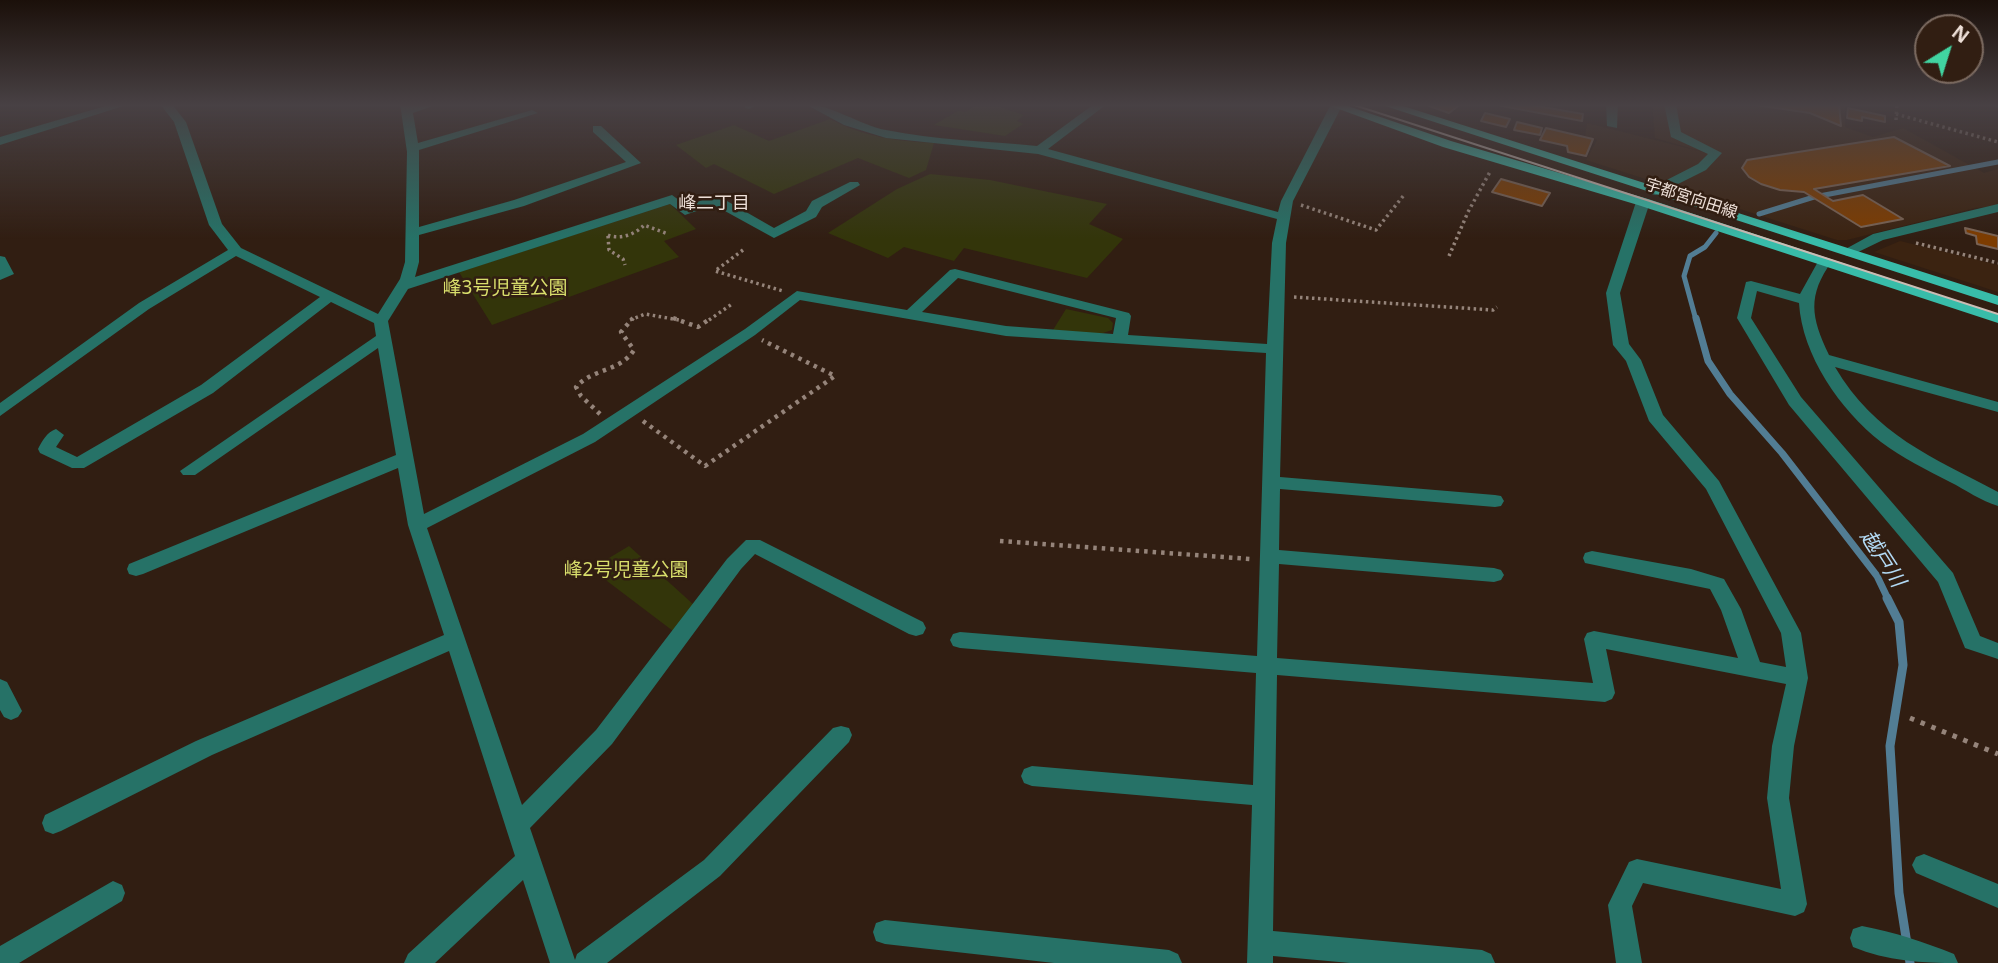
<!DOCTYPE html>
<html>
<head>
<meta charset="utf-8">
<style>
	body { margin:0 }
	#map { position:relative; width:1998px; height:963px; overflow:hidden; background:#311e12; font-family:"Noto Sans",sans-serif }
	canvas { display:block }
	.north { position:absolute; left:1914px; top:14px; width:70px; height:70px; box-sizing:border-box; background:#311e12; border:2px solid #7c6b61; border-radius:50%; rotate:38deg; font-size:19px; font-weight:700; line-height:28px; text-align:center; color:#eddfd7 }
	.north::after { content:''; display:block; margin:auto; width:24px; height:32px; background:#41d4a1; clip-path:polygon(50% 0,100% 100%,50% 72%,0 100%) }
</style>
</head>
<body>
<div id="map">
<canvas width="1998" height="963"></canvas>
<div class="north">N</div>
</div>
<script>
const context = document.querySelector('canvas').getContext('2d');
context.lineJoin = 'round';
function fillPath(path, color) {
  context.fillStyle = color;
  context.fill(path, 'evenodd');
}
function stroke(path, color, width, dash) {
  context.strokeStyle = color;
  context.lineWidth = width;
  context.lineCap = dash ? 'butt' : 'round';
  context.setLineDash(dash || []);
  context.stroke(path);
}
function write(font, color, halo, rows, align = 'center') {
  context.font = font + ' "Noto Sans","Noto Sans JP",sans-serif';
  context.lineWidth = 5;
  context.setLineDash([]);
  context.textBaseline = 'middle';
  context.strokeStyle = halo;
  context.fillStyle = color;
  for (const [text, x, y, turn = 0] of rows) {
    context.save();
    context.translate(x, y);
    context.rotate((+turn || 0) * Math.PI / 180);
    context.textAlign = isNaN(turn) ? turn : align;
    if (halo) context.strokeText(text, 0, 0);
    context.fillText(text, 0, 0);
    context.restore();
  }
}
fillPath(new Path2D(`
	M1652 104H1845V127L1873 137 1903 128 1984 173 1998 169V206L1975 208 1847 240H1837L1586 160 1597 140 1585 136 1587 123 1707 153 1655 138Z
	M1900 241 1998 265V292L1874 252Z`), '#3b2311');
fillPath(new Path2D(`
	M978 104H992L1024 115 1017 121 1023 124 1005 136 934 125 959 110 965 112Z
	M830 119C864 137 896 141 934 143L926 170 909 178 858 158 774 194 714 164 706 168 676 145 734 125 769 141Z
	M930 174 990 180 1107 204 1089 224 1123 239 1087 278 964 248 954 261 904 247 888 258 828 233 897 189Z
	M670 204 696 229 664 241 679 257 492 325 459 272Z
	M1066 309 1108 318 1113 323 1112 330 1100 334 1053 330Z
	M629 546 694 605 673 631 607 581 594 567Z`), '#33350a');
stroke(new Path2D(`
	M1759 214 1814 197 1998 162
	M1696 320 1684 276 1690 256 1705 247 1716 233`), '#527d94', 5);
stroke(new Path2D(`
	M1696 318 1708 361 1730 394 1782 453 1877 576 1888 599`), '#527d94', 7);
stroke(new Path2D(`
	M1887 598 1899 622 1903 665 1890 746 1899 893 1910 963`), '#527d94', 9);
const building = new Path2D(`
	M1423 104H1461L1449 113Z
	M1491 104H1526L1583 114 1582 121Z
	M1749 104H1839L1841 126 1810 113Z
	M1848 108 1885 116V122L1862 117V121L1847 118Z
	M1485 113 1510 119 1506 127 1481 121Z
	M1517 122 1542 128 1540 135 1514 130Z
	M1546 128 1593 139 1586 156 1568 152 1567 146 1540 140Z
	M1894 137 1950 166 1814 189 1833 201 1863 195 1903 219 1861 227 1804 192 1780 190 1761 184 1749 177 1742 168 1747 160Z
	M1501 179 1550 193 1542 206 1492 192Z
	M1965 228 1998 236V249L1977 244 1976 236 1966 233Z`);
fillPath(building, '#7d3c00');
stroke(building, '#796253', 2);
stroke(new Path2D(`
	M1896 114 1998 142
	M1896 120 1897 104
	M1301 205 1376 230 1404 195
	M608 235C620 240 636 234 644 225L668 234
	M608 236 609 250 623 259 625 265
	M1916 243 1998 263
	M743 250 715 271 783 291
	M1449 256 1468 212 1491 170
	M1294 297 1493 310 1497 307
	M630 320 645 314 679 320
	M709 320 732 304`), '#95847a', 3.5, [2.5, 3.5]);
stroke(new Path2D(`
	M673 318 698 327 711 318
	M600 414 581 396 576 387C593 368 620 372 634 350L621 332 633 318
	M643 421 705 466 835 376 762 340
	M1000 541 1251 559`), '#95847a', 4.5, [3.5, 5]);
stroke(new Path2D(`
	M1910 718 1998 754`), '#95847a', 5, [4.5, 7]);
fillPath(new Path2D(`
	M112 104H130L0 145V137Z
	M160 104H172L186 122 222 224 241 248 378 314 400 279 405 262 407 152 400 104 412 106 439 104 413 113 418 143 532 110 538 113 419 150V227L514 200 626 162 593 132V126H601L641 163 524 206 419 235V262L415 277 672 195 687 206 710 197H720L774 228 806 211 812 201 850 182H858L860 185 822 207 816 217 774 238 714 205 685 215 670 204 408 289 388 321 424 514 583 434 745 329 797 291 907 310 950 270 955 269 1129 313 1131 316 1128 335 1267 344 1272 243 1277 219 1038 154 886 138 844 125 805 104C831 104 859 125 886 130 934 140 988 141 1037 146L1094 104H1107L1048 149 1278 212 1281 201 1331 104H1343L1293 201 1286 243 1280 477 1495 495 1501 496 1504 501 1501 506 1495 507 1280 489 1279 550 1494 568 1501 570 1504 575 1501 580 1494 582 1279 564 1277 658 1593 683 1584 639 1587 633 1594 631 1738 658 1721 610 1710 589 1585 563 1583 558 1585 553 1592 551 1691 569 1724 579 1741 609 1760 662 1786 667 1781 633 1706 489 1649 421 1626 361 1613 345 1606 293 1636 202 1638 199H1648L1650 202 1620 293 1629 344 1641 360 1663 415 1719 481 1801 633 1808 678 1794 746 1789 798 1807 904 1804 912 1795 916 1643 883 1632 906 1642 963H1616L1608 905 1629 862 1637 859 1781 889 1767 798 1772 746 1786 684 1606 649 1615 693 1612 699 1605 702 1277 675 1273 931 1482 950 1491 954 1495 963H1350L1273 956V963H1247L1252 805 1032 786 1024 783 1021 776 1024 769 1032 766 1253 785 1256 673 960 648 953 646 950 640 953 634 960 632 1257 656 1266 353 1006 336 800 300 755 335 595 442 427 528 522 805 596 730 727 559 746 540H760L923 622 926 628 923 634 916 636 909 634 755 554 741 569 612 744 530 828 575 960 577 954 704 860 833 728 841 726 849 728 852 735 849 742 720 876 607 963H550L523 880 435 963H404L408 954 515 856 449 651 212 755 61 831 53 834 45 831 42 823 45 815 196 741 444 635 408 525 398 468 143 574 136 576 129 574 127 569 129 564 396 455 378 348 195 475H183L180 471 376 336 374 323 331 302 213 393 84 468H72L40 453 38 449C42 441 47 432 56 429L64 435 56 447 77 457 201 385 320 297 236 256 149 309 0 416V403L139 303 228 250 209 225 174 122ZM958 278 1116 318 1113 334 1006 326 922 312Z
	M745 104H759L749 109 745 108Z
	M1606 104H1618L1617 128 1607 126Z
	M1664 104H1676L1681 132 1722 153 1706 170 1656 195 1651 194V188L1698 164 1708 154 1671 137Z
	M1990 104H1998V108Z
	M1998 204V212L1883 240 1852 255 1847 256 1840 252 1873 234Z
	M0 256 5 257 14 274 0 280Z
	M1825 257 1832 261C1807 296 1811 317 1829 355L1998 402V412L1835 367C1875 435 1932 457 1998 492V506C1981 501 1966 490 1950 482 1927 470 1902 458 1881 442 1840 410 1802 355 1799 303L1757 291 1751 318 1801 397 1953 573 1980 636 1998 643V659L1965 648 1938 582 1789 405 1737 318 1746 282 1751 281 1800 294 1820 258Z
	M0 679 7 682 22 711 18 717 11 720 4 717 0 710Z
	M1924 854 1998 884V908L1916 873 1912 865 1916 857Z
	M113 881 122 885 125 893 122 901 19 963H0V946Z
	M885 920 1169 950 1178 954 1182 963H1054L885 944 876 941 873 932 876 923Z
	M1862 926C1894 932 1924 942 1954 954L1958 963C1922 963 1887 961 1853 947L1850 938 1853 929Z`), '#267267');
fillPath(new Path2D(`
	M1325 104H1342L1451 141 1648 199 1998 314V323L1638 205 1443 147Z
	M1379 104H1397L1998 296V305Z`), '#38bca9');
stroke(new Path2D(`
	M1351 104 1998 314`), '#cbbcb4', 2);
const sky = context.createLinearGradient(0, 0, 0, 239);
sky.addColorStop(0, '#1b100a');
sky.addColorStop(0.44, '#484144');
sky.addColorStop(1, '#48414400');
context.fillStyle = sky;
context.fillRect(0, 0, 1998, 239);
write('16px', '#eddfd7', '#311e12', [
	["宇都宮向田線",1691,199,18]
]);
write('18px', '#eddfd7', '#311e12', [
	["峰二丁目",714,204]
]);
write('19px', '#d9df6c', '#311e12', [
	["峰3号児童公園",505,289],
	["峰2号児童公園",626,571]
]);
write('italic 21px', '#b2d9f4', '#311e12', [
	["越戸川",1882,559,57]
]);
</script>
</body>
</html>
